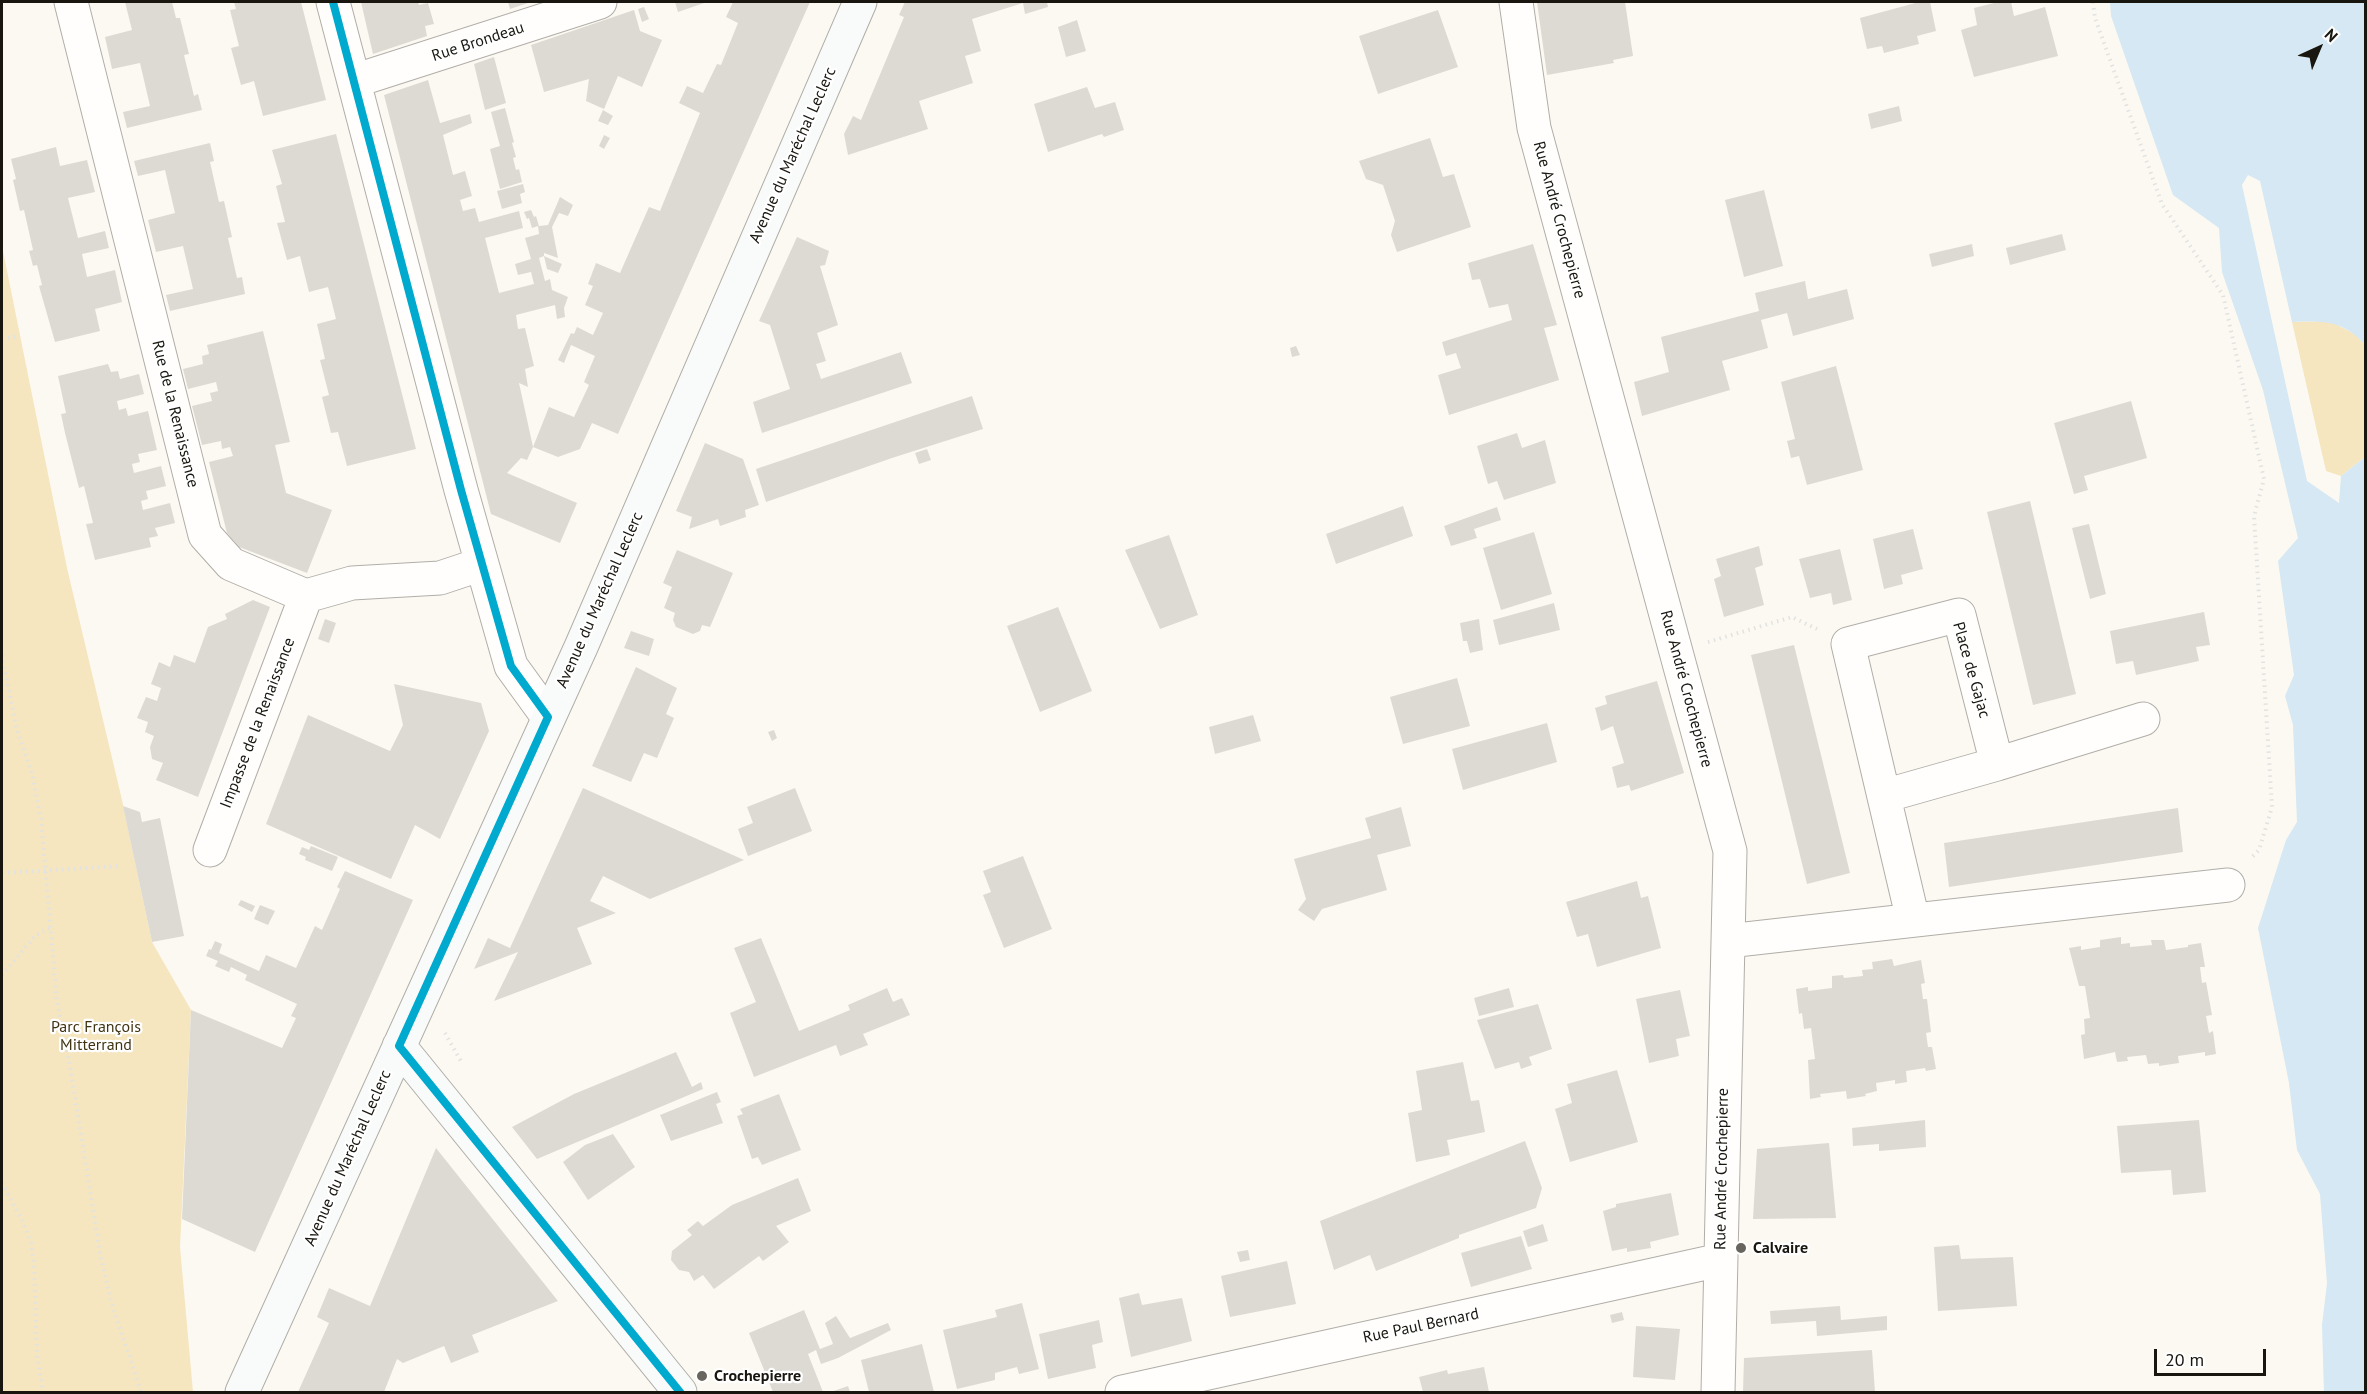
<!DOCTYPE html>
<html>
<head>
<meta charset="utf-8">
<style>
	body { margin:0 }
	#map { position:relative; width:2367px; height:1394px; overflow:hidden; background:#fcf9f2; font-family:"PT Sans",sans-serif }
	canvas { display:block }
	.frame { position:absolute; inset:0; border:3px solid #18160f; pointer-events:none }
	.north { position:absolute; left:2289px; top:18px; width:60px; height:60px; -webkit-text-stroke:4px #fff; paint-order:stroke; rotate:44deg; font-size:16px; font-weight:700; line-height:24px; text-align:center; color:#18160f }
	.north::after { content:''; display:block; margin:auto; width:21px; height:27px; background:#18160f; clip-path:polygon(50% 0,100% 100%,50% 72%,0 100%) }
	.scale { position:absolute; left:2154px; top:1349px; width:112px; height:27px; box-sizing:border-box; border:3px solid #18160f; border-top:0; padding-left:8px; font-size:18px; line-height:21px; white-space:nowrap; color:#18160f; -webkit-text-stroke:4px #fff; paint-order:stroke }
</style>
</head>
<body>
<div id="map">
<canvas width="2367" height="1394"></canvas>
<div class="frame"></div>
<div class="north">N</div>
<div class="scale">20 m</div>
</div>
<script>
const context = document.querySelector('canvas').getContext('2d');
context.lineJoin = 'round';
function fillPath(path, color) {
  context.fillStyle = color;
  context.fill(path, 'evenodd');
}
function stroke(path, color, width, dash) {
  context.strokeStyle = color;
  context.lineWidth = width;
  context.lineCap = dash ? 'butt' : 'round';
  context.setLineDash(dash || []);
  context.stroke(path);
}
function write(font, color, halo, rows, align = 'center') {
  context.font = font + ' "PT Sans",sans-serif';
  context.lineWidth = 4.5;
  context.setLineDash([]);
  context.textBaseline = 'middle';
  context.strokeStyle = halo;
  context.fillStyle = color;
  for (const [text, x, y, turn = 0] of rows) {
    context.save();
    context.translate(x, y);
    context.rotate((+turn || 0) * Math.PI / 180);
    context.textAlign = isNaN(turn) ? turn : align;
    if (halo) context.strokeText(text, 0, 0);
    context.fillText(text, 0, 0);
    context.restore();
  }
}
fillPath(new Path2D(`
	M2 246 67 568 122 800 152 942 191 1010 180 1247 193 1392H2Z
	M2329 321 2355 334 2365 345V457L2341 476 2326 471 2292 322Z`), '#f5e6bf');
fillPath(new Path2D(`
	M2110 2H2365V345C2343 320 2323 321 2292 322L2260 181 2248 175 2242 185 2307 481 2339 503 2341 476 2365 457V1392H2324L2322 1325 2327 1283 2320 1194 2297 1150 2289 1083 2258 928 2286 840 2297 822 2293 725 2285 696 2294 675 2278 561 2298 538 2263 390 2222 272 2219 228 2173 195 2111 16Z`), '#d5e8f3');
fillPath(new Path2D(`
	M125 2H172L176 18H180L189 54 184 55 194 96 198 94 202 110 127 128 123 112 150 106 140 63 112 69 105 37 132 30Z
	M234 2H301L326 100 263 116 254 81 241 85 231 48 239 46 230 10 236 9Z
	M361 2H418L419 5 428 3 434 24 425 26 427 36 373 54Z
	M508 2H531L510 9Z
	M675 2H707L678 12Z
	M733 2H810L618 434 592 423 580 449 558 457 533 447 527 460 521 458 507 473 577 503 560 543 491 514 384 95 428 80 440 123 470 114 472 123 443 135 453 175 465 171 472 196 460 200 463 211 475 208 479 222 519 211 523 228 485 238 499 293 534 284 531 272 518 275 515 264 531 259 525 238 539 234 538 226 532 228 529 218 527 219 524 212 531 210 534 217 536 216 539 226 548 225 560 197 573 205 568 216 559 213 552 227 558 258 544 253V256L539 258 545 281 550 279 552 290 568 297 564 308 565 317 557 319 555 305 516 315 518 329 525 328 534 366 525 369 528 387 519 383 533 447 549 407 574 417 589 385 584 382 595 356 571 345 564 363 558 360 571 333 574 334 577 327 593 335 603 313 585 305 593 286 588 284 596 263 620 273 649 207 660 211 700 113 679 103 687 86 703 93 717 64 721 65 738 23 726 17Z
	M905 2H1047L1048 7 1025 14 1023 3 972 19 981 51 965 56 973 83 919 101 928 129 848 155 844 134 853 116 861 120 904 17 899 15Z
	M1537 2H1625L1633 56 1613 60 1614 63 1547 75Z
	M1919 2H1930L1936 31 1917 36 1919 44 1884 53 1882 46 1867 49 1860 18Z
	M1998 2H2011L2014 16 2045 7 2058 56 1974 77 1961 30 1977 25 1974 8Z
	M644 7 649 19 642 22 638 9Z
	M634 10 640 31 662 40 642 87 618 76 604 109 586 101 589 79 544 92 531 45Z
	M1438 10 1458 67 1378 94 1359 36Z
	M1077 20 1086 51 1066 57 1058 27Z
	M494 57 506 103 485 110 474 64Z
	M1087 87 1095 108 1115 102 1124 130 1104 137 1102 134 1048 152 1034 104Z
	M1899 106 1902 121 1871 129 1868 114Z
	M505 108 514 142 512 143 516 157 513 158 516 170 519 169 522 182 500 189 490 149 500 146 491 112Z
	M603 110 613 116 608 125 598 121Z
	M336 134 416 449 347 466 338 432 331 433 322 397 329 395 320 360 325 359 317 324 336 319 328 287 309 292 300 256 287 260 277 223 285 222 276 186 282 184 272 150Z
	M604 135 610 138 604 149 599 146Z
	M1430 138 1443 177 1454 174 1471 227 1397 252 1391 235 1395 221 1383 185 1366 179 1359 161Z
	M210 143 214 161 210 162 219 202 224 201 232 237 228 238 237 278 242 277 245 294 170 311 166 295 193 289 183 246 156 252 148 220 175 213 165 170 138 176 134 161Z
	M56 147 60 166 87 160 95 192 68 198 78 238 105 231 109 248 82 254 87 277 115 270 122 302 95 309 100 331 55 342 39 286 42 285 37 265 33 266 29 251 33 250 24 210 20 211 13 180 16 179 11 159Z
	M523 184 525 192 520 194 522 203 502 209 497 191Z
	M1764 190 1783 266 1744 277 1725 200Z
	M2062 234 2066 250 2010 265 2006 248Z
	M797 237 829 251 825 265 820 266 838 325 817 333 826 361 816 364 821 379 901 352 912 383 762 433 753 402 790 389 770 325 759 321Z
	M1533 244 1557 325 1544 328 1559 380 1449 415 1438 375 1461 368 1456 353 1446 356 1442 342 1512 320 1508 304 1489 308 1480 279 1472 280 1468 263Z
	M1972 244 1974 256 1932 267 1929 254Z
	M544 256 562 264 558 273 547 269Z
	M1805 281 1808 299 1847 289 1854 319 1793 336 1787 313 1761 320 1768 348 1722 361 1730 390 1642 416 1634 382 1669 372 1661 337 1759 311 1755 293Z
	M263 331 290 442 275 445 286 493 332 510 307 573 239 547 227 533 209 462 233 456 230 447 222 449 221 441 202 445 192 406 212 401 210 393 218 391 216 382 188 389 183 369 203 364 202 356 209 354 207 345Z
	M1296 346 1300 355 1292 357 1290 348Z
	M108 364 111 372 118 371 120 379 139 374 144 394 117 401 119 410 126 408 128 416 148 411 157 450 138 454 140 462 132 464 134 473 161 466 166 486 146 491 148 499 141 501 143 510 170 503 175 523 155 528 158 536 149 538 151 547 95 560 86 524 93 523 84 486 79 488 65 433 61 414 66 413 58 376Z
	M1836 366 1863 470 1807 485 1799 456 1791 458 1787 441 1795 439 1781 382Z
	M972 396 983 429 892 458 766 502 756 469Z
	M2131 401 2147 458 2084 476 2088 490 2074 494 2054 423Z
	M1517 433 1522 448 1545 440 1556 483 1504 500 1497 481 1488 484 1477 446Z
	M705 443 743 459 759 505 745 510 746 517 720 526 718 519 689 529 692 517 676 511Z
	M927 449 931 460 919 464 915 453Z
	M2030 501 2076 694 2033 705 1987 512Z
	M1403 506 1413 536 1336 564 1326 534Z
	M1497 507 1501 520 1474 529 1477 538 1451 546 1444 526Z
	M2089 524 2106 594 2090 599 2072 528Z
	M1913 529 1923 569 1901 575 1903 584 1884 589 1873 539Z
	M1534 532 1552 594 1501 610 1483 548Z
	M1169 535 1198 615 1160 629 1125 550Z
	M1759 546 1763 565 1755 568 1764 605 1724 617 1714 579 1721 576 1716 559Z
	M1840 549 1852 600 1833 605 1831 593 1810 598 1799 559Z
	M677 550 733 573 710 627 702 625 700 631 693 634 676 627 673 620 675 613 664 608 672 587 663 583Z
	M253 600 270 607 198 797 156 780 163 763 152 759 150 747 154 736 145 732 148 722 137 718 146 697 157 701 161 688 151 684 159 662 170 667 174 655 195 663 208 627 227 619 225 614Z
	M1554 603 1560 630 1499 645 1493 620Z
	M1058 607 1092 691 1040 712 1007 626Z
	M2204 612 2210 645 2196 647 2199 661 2136 675 2133 661 2116 664 2110 631Z
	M325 619 336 623 329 643 318 639Z
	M1479 619 1483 650 1470 653 1467 641H1463L1460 623Z
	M631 631 654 639 649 656 624 648Z
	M1794 645 1850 873 1807 884 1751 655Z
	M636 667 677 688 666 714 674 718 657 758 644 753 631 782 592 766Z
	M1457 678 1470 726 1403 744 1390 697Z
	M1657 681 1684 773 1631 791 1629 785 1617 788 1612 767 1624 763 1613 726 1601 731 1595 708 1607 704 1605 696Z
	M394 684 481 703 489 731 440 839 415 825 391 879 266 824 308 715 390 751 403 725Z
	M1253 715 1261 741 1215 754 1209 727Z
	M1547 723 1557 762 1463 790 1452 749Z
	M774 730 777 738 772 741 768 732Z
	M583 788 744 860 650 899 603 876 590 901 616 913 577 928 592 964 494 1001 518 952 474 969 488 938 510 948Z
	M795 788 812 831 748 856 738 829 753 823 747 807Z
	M123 806 140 812 142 822 160 818 184 936 152 942Z
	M1401 807 1411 846 1377 855 1387 890 1322 909 1314 921 1298 910 1306 899 1294 859 1371 838 1365 818Z
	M2178 808 2183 852 1949 887 1944 843Z
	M311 846 338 857 332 871 305 860 306 857 299 854 302 847 309 850Z
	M1023 856 1052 929 1004 948 983 895 991 892 983 871Z
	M345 871 413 900 255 1252 182 1219 191 1010 282 1048 296 1018 291 1016 297 1004 245 980 247 975 231 967 229 972 215 966 218 961 206 956 209 949 211 950 215 941 222 944 219 953 259 971 266 955 296 968 315 926 322 930 340 889 337 887Z
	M1637 881 1641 898 1648 896 1661 948 1597 967 1588 934 1577 937 1566 902Z
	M241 900 255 906 252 912 238 905Z
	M260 905 275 911 268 925 254 919Z
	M2121 937V944L2130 943V947L2152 945 2151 940H2164L2166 950 2188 947V945L2201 943 2205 967H2200L2202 983 2206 982 2212 1015 2206 1016 2209 1033 2213 1031 2216 1054 2205 1056V1052L2178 1056 2179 1063 2159 1066V1063L2148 1064 2146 1055 2127 1057 2128 1061 2117 1062 2115 1052 2084 1059 2081 1035 2085 1034 2084 1019 2090 1018 2085 986H2079L2069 948 2081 946V950L2100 947V940Z
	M761 938 799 1031 850 1010 848 1005 887 988 893 1002 902 998 910 1015 863 1034 868 1045 840 1056 836 1045 754 1077 730 1013 756 1002 734 948Z
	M1892 959 1894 966 1921 960 1925 983 1921 984 1923 999H1927L1931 1032 1926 1033 1928 1047H1932L1936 1069 1926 1071 1925 1068 1906 1071 1907 1082 1895 1084V1080L1876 1083 1877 1091 1865 1094 1866 1096 1847 1099 1846 1091 1820 1094 1821 1097 1810 1099 1808 1060 1815 1059 1811 1028 1804 1029 1802 1013 1799 1014 1796 989 1808 987V991L1832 988V976L1843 975 1844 978 1863 976 1862 970 1873 969 1872 962Z
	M1509 988 1514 1007 1479 1016 1474 998Z
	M1680 990 1690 1036 1676 1039 1679 1056 1649 1063 1636 999Z
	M1538 1004 1552 1049 1529 1057 1532 1065 1521 1069 1519 1062 1495 1069 1477 1020Z
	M676 1052 692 1087 701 1082 703 1089 537 1159 512 1127 574 1094Z
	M1463 1062 1471 1101 1479 1100 1485 1132 1447 1140 1450 1155 1416 1162 1408 1113 1422 1110 1416 1071Z
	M1617 1070 1638 1142 1570 1162 1555 1109 1572 1103 1567 1084Z
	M717 1092 721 1102 716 1104 723 1123 671 1141 660 1115Z
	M779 1094 801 1150 762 1165 758 1157 752 1159 737 1116 743 1114 740 1109Z
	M1925 1120 1926 1147 1879 1151V1144L1853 1146 1852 1128Z
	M2199 1120 2206 1192 2173 1195 2171 1170 2121 1173 2117 1126Z
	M613 1134 635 1167 588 1200 563 1162 585 1145Z
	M1525 1141 1542 1188 1536 1208 1459 1235V1238L1376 1271 1370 1255 1334 1270 1320 1221Z
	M1829 1143 1836 1218 1753 1219 1757 1149Z
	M436 1148 558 1301 472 1335 479 1352 451 1363 444 1346 403 1363 397 1359 384 1392H298L329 1323 317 1317 329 1288 370 1306Z
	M798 1178 811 1211 776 1226 789 1242 763 1261 759 1256 714 1289 703 1275 694 1281 689 1272 679 1270 671 1260 672 1251 692 1235 687 1230 698 1221 703 1226 732 1205Z
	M1671 1193 1679 1235 1650 1242 1651 1248 1627 1252V1248L1612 1251 1603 1211 1616 1207V1204Z
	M1543 1224 1548 1241 1528 1247 1523 1231Z
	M1521 1236 1532 1269 1471 1287 1461 1253Z
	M1959 1245 1961 1259 2013 1257 2017 1306 1938 1311 1934 1247Z
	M1248 1250 1250 1260 1240 1262 1237 1252Z
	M1287 1261 1296 1304 1230 1317 1221 1276Z
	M1139 1293 1142 1305 1182 1298 1192 1341 1131 1357 1119 1298Z
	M1022 1303 1039 1369 1019 1374 1017 1367 995 1373V1380L957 1389 943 1330 997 1317 995 1310Z
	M1840 1306 1841 1320 1887 1316V1330L1817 1336 1816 1321 1771 1324 1770 1311Z
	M804 1310 820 1349 833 1344 825 1323 836 1316 850 1338 888 1323 891 1330 838 1358 821 1364 816 1350 808 1354 823 1392H773L749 1333Z
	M1622 1312 1624 1320 1612 1323 1610 1315Z
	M1099 1320 1103 1342 1092 1345 1096 1368 1048 1379 1039 1334Z
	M1636 1326 1680 1329 1675 1380 1633 1377Z
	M922 1344 934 1392H869L861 1360Z
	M1872 1350 1875 1392H1743L1744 1358Z
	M1484 1367 1489 1392H1423L1419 1377 1447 1370 1448 1374Z
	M848 1386 850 1392H831Z`), '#dddad4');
const minor = new Path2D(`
	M71 2 205 535 231 564 306 596 352 583 440 578 482 564
	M333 2 461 490 511 666 548 717
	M1516 2 1534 128 1730 851 1718 1392
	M354 81 600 2
	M1997 764 2143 719
	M1884 796 1997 764 1959 615 1848 644 1913 920
	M210 850 306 596
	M1728 941 2228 885
	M1122 1392 1720 1260`);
const secondary = new Path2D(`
	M399 1046 680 1392
	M242 1392 581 647 860 2`);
stroke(minor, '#b1aea8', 35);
stroke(secondary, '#b1aea8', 35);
stroke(new Path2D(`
	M2093 2 2095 18 2162 204 2223 295 2264 479 2254 516 2272 807 2259 850 2250 859
	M2 339 20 336
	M1708 642 1792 617 1817 629
	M2 655 16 726 32 774 41 819 57 1001 70 1066 100 1253 111 1301 141 1392
	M2 873 122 866
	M2 975 36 935 50 928
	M445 1033 462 1063
	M2 1183 23 1222 31 1243 34 1265 37 1355 43 1392`), '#e2e2e0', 4, [1.5, 4.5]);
stroke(minor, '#fffefd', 33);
stroke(secondary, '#f9fafa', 33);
stroke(new Path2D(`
	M333 2 461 490 511 666 548 717 399 1046 680 1392`), '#00a9ce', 8);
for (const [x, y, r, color] of [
	[1741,1248,6,"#68655e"],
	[702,1376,6,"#68655e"]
]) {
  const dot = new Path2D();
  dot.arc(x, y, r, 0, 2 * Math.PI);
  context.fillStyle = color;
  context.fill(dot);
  stroke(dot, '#fff', 2);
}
write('16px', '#18160f', '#fff', [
	["Rue Brondeau",478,42,-18],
	["Avenue du Maréchal Leclerc",793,155,-66],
	["Rue André Crochepierre",1559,220,75],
	["Rue de la Renaissance",175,414,76],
	["Avenue du Maréchal Leclerc",600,600,-66],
	["Place de Gajac",1971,670,74],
	["Rue André Crochepierre",1686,689,75],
	["Impasse de la Renaissance",258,723,-69],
	["Avenue du Maréchal Leclerc",348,1158,-66],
	["Rue André Crochepierre",1722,1169,-89],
	["Rue Paul Bernard",1421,1326,-12]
]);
write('16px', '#403412', '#fff', [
	["Parc François",96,1027],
	["Mitterrand",96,1045]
]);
write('bold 16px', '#18160f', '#fff', [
	["Calvaire",1753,1248],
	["Crochepierre",714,1376]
], 'left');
</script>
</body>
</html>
